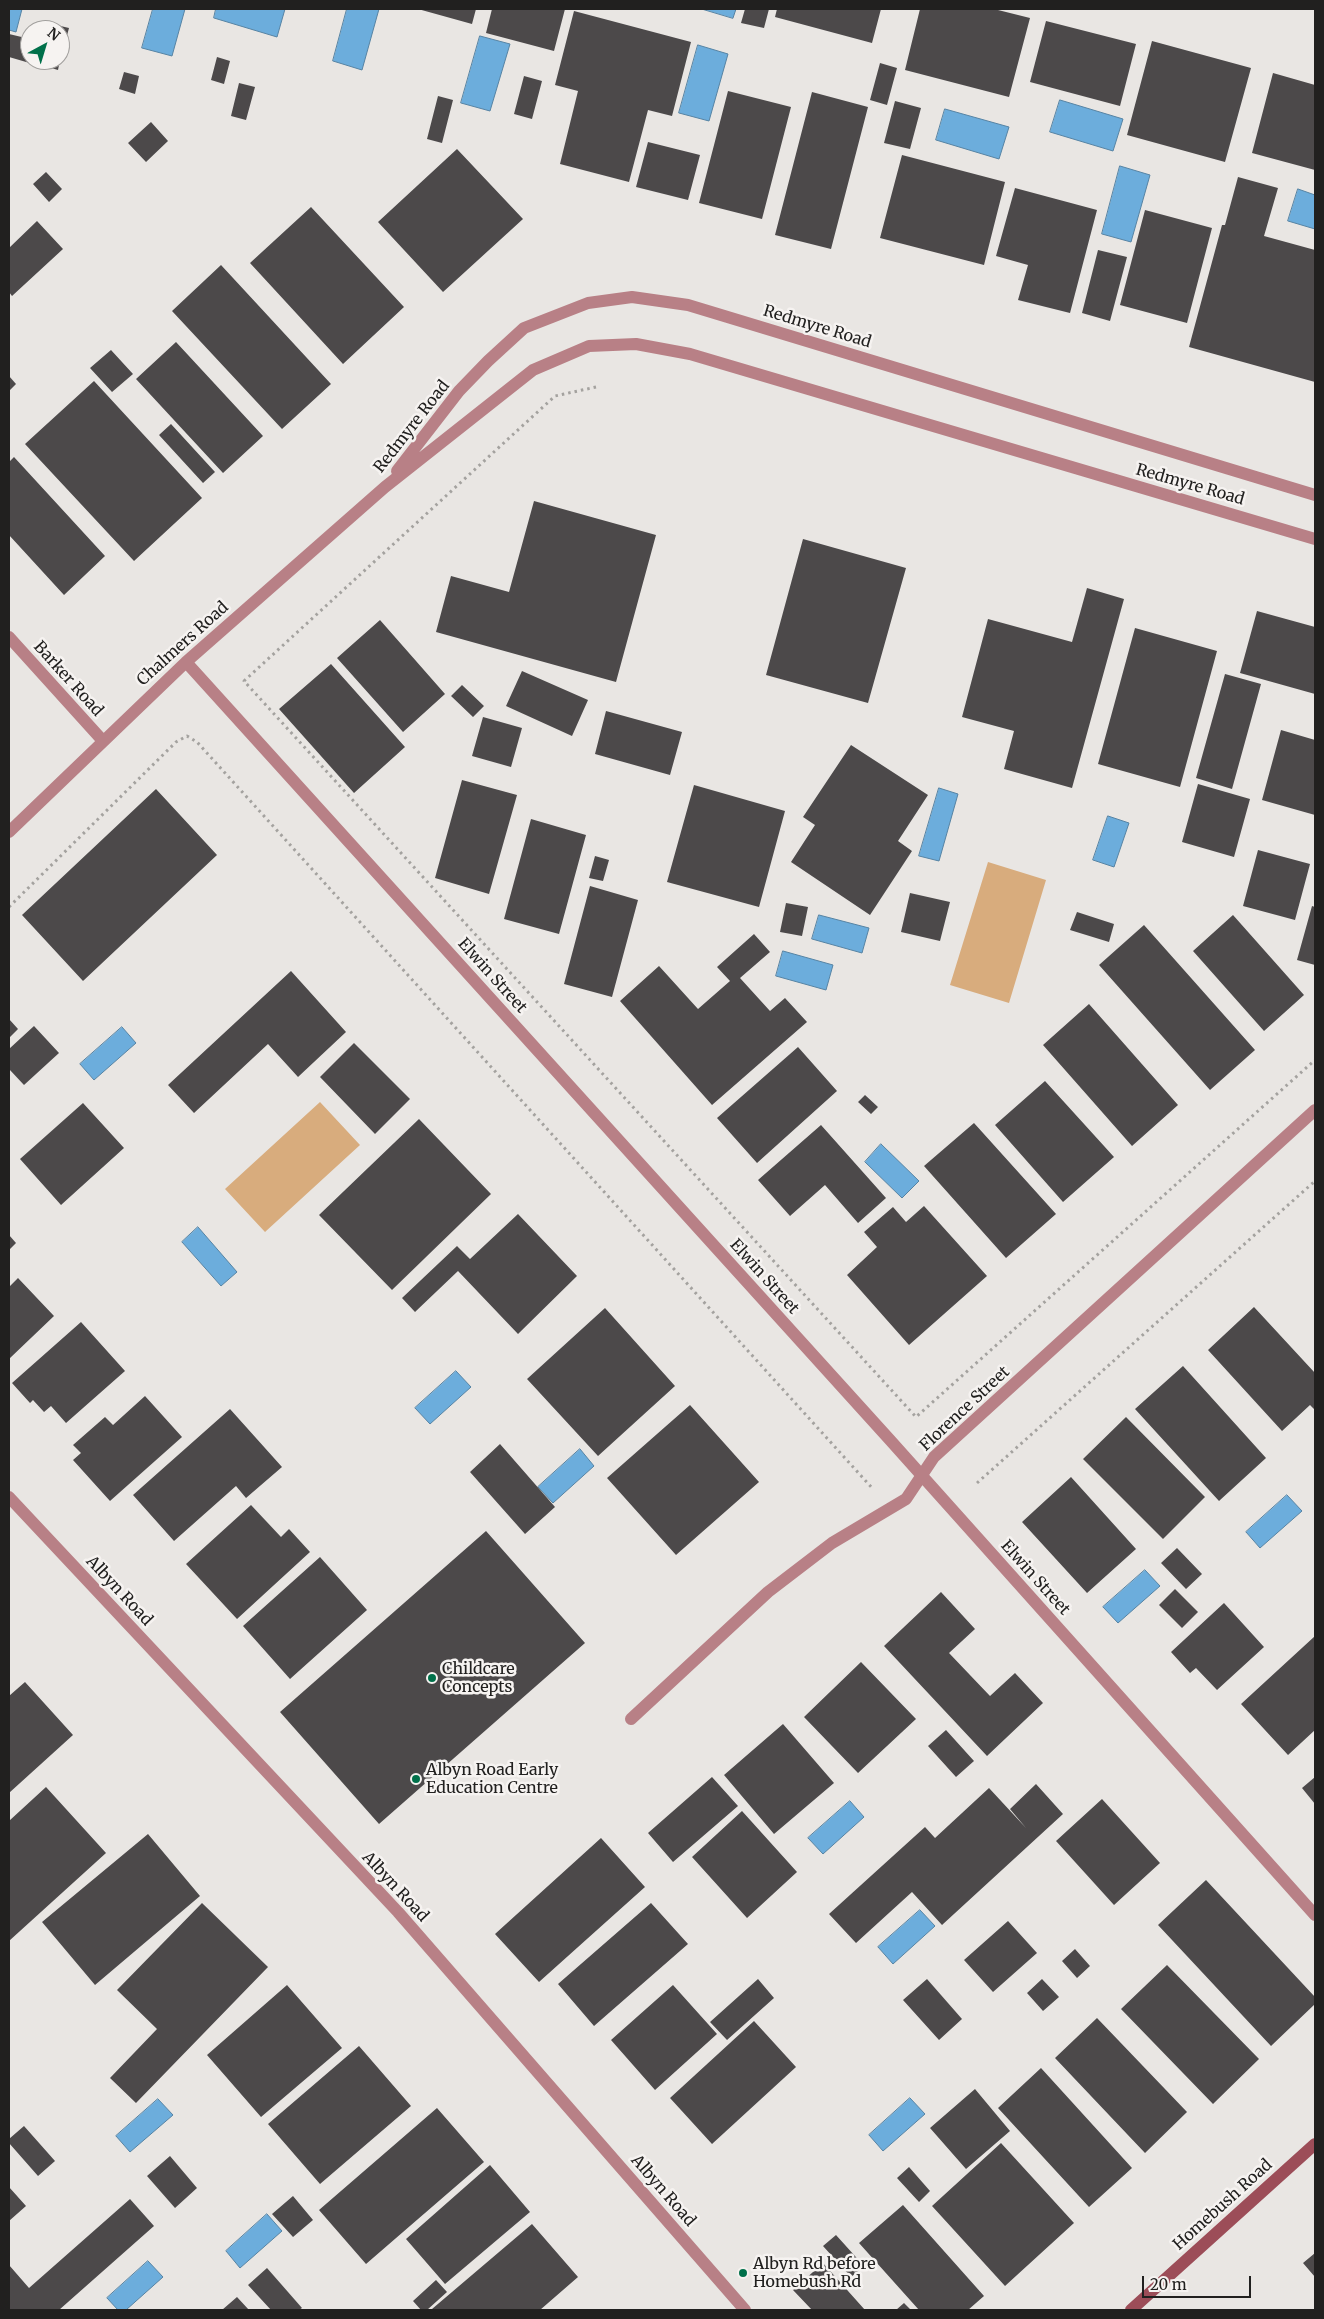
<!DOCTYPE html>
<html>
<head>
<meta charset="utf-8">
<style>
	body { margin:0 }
	#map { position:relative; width:1324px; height:2319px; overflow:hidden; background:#e9e6e3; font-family:Merriweather,serif }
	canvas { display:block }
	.frame { position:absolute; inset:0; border:10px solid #21201f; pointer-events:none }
	.north { position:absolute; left:20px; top:20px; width:50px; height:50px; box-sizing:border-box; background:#f6f3f1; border:1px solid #a19f9d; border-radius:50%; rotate:39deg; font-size:14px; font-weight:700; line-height:20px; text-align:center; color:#21201f }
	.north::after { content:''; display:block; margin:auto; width:18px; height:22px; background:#00704a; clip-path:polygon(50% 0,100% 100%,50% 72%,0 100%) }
	.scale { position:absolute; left:1142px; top:2276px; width:109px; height:22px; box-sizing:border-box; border:2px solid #21201f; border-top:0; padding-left:6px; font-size:15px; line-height:18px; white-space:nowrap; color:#21201f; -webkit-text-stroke:4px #f6f3f1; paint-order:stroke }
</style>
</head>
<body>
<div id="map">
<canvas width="1324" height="2319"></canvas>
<div class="frame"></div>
<div class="north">N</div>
<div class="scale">20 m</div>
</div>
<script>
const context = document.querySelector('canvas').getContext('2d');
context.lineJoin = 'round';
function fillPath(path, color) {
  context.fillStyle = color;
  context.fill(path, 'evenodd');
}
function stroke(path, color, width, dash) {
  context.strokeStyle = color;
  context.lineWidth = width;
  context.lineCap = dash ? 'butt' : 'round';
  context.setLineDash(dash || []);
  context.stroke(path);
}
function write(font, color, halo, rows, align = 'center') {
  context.font = font + ' Merriweather,serif';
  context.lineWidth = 5;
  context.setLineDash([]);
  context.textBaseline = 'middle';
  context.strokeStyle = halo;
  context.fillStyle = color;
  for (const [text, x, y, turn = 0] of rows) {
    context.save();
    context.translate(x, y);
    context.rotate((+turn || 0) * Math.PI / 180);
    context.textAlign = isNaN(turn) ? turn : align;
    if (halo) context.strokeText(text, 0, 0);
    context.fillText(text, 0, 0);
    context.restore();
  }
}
fillPath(new Path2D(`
	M988 862 1046 880 1009 1003 950 985Z
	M320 1102 360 1145 265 1232 225 1189Z`), '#d8ac7d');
const water = new Path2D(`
	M9 9H22L16 32 9 30Z
	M153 9H185L172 56 142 48Z
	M216 9H285L277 37 214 18Z
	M347 9H379L362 70 333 61Z
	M702 9H736L733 18Z
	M480 36 510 44 490 111 461 103Z
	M698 45 728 54 709 121 679 113Z
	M1060 100 1123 119 1113 151 1050 132Z
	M945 109 1009 127 999 159 936 140Z
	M1120 166 1150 175 1131 242 1102 234Z
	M1298 189 1315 195V229L1288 221Z
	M939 788 958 794 939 861 919 856Z
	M1108 816 1129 823 1114 867 1093 860Z
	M819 915 869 928 862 953 812 939Z
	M783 951 833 965 826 990 776 976Z
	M122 1027 136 1043 94 1080 80 1064Z
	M881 1144 919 1181 902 1198 865 1162Z
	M198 1227 237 1272 221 1286 182 1242Z
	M456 1371 471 1387 430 1424 415 1408Z
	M580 1449 594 1466 553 1503 538 1487Z
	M1287 1495 1302 1511 1260 1548 1246 1532Z
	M1145 1570 1160 1586 1118 1623 1103 1607Z
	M850 1801 864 1817 823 1854 808 1838Z
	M920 1910 935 1926 893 1964 878 1947Z
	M910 2098 925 2114 883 2151 869 2135Z
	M158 2099 173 2115 130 2152 116 2136Z
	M267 2214 282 2231 240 2268 226 2251Z
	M148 2261 163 2277 126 2310H118L107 2298Z`);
fillPath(water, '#6caddc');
stroke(water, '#5683a3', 1);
fillPath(new Path2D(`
	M418 9H476L472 24Z
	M492 9H565L554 51 486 33Z
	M745 9H769L764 28 741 23Z
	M777 9H881L872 43 775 17Z
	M920 9H994L1030 18 1009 97 905 70Z
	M574 11 691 42 672 116 648 110 629 182 560 164 578 91 555 85Z
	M1046 21 1136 44 1120 106 1030 82Z
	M52 24 69 28 61 58 60 30H50Z
	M9 34 30 39V60H34L33 64 9 57Z
	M1152 41 1251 68 1225 162 1127 135Z
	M217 57 230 61 224 84 211 80Z
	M42 60H60L58 70 41 65Z
	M880 63 897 68 887 105 870 100Z
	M124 72 139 76 135 94 119 89Z
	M1273 73 1315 85V170L1252 153Z
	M524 76 542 81 532 119 514 114Z
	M239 83 255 87 246 120 231 116Z
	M728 91 791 107 762 219 699 203Z
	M812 92 868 107 831 249 775 235Z
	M438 96 453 100 442 143 427 139Z
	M895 101 921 108 910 149 884 143Z
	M151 122 168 141 146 162 128 143Z
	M648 142 700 155 688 200 636 187Z
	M457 149 523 219 443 292 378 222Z
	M902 155 1005 182 984 265 880 238Z
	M46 172 62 189 49 202 33 184Z
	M1238 177 1278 188 1264 236 1315 250V382L1189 347 1222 225H1225Z
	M1015 188 1097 210 1070 313 1018 300 1028 265 996 256Z
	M311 207 404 307 343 364 250 263Z
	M1145 210 1212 228 1187 323 1120 305Z
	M37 221 63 249 12 296 9 292V248Z
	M1098 250 1127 257 1110 321 1082 313Z
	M221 265 331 384 282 429 172 311Z
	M176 342 263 436 223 473 136 379Z
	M111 350 133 374 112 392 90 368Z
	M9 376 16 384 9 391Z
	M94 381 202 498 134 561 25 444Z
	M171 424 215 472 203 483 159 435Z
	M14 457 105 556 64 595 9 535V462Z
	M534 501 656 535 616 682 436 632 451 576 509 592Z
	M803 539 906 568 868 703 766 675Z
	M1087 588 1124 599 1072 788 1004 769 1014 731 962 717 988 619 1072 642Z
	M1257 611 1315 627V694L1240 673Z
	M380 620 445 694 403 732 337 658Z
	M1135 628 1217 651 1180 787 1098 764Z
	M331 664 405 747 354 793 279 709Z
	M522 671 588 700 572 736 506 706Z
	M1225 674 1261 684 1232 789 1196 778Z
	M462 685 484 706 473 717 451 696Z
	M606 711 682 732 670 775 595 754Z
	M483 717 522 728 511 767 472 756Z
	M1281 730 1315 740V815L1262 800Z
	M851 745 928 795 898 841 912 851 870 915 791 862 815 825 803 817Z
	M462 780 517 795 489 894 435 878Z
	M1198 784 1250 799 1234 857 1182 842Z
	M694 785 785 811 759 907 667 882Z
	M156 789 217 855 83 981 22 915Z
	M531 819 586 835 559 934 504 919Z
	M1258 850 1310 864 1295 920 1243 906Z
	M595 856 609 860 603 881 589 878Z
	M590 886 638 900 612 997 564 984Z
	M910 893 950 902 940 941 901 932Z
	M786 903 808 907 802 936 780 932Z
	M1312 906 1315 907V965L1297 960Z
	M1077 912 1114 924 1109 942 1070 930Z
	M1233 915 1304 995 1264 1031 1193 951Z
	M1144 925 1255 1050 1210 1090 1099 965Z
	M754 934 770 952 740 978 770 1011 785 998 807 1022 712 1105 620 1001 659 966 698 1009 730 981 717 967Z
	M291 971 346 1032 298 1077 268 1044 194 1113 168 1085Z
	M1089 1004 1178 1105 1132 1146 1043 1045Z
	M9 1019 18 1029 9 1038Z
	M34 1026 59 1053 24 1085 9 1069V1049Z
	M354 1043 410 1099 375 1134 320 1077Z
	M798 1047 837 1091 757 1163 717 1118Z
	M1045 1081 1114 1157 1063 1202 995 1125Z
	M865 1095 878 1107 871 1114 858 1102Z
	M83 1103 124 1148 61 1205 20 1159Z
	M419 1119 491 1194 392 1290 319 1215Z
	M974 1123 1056 1214 1006 1258 924 1166Z
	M821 1125 886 1198 858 1223 825 1185 790 1216 758 1180Z
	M924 1206 987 1276 909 1345 847 1275 877 1247 864 1232 893 1207 906 1222Z
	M518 1214 577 1276 518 1334 458 1271 415 1312 402 1298 457 1246 470 1259Z
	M9 1235 16 1243 9 1250Z
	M18 1278 54 1316 9 1359V1287Z
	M1254 1307 1315 1373V1410L1310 1405 1282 1431 1208 1350Z
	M605 1308 675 1386 598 1456 527 1379Z
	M81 1322 125 1371 66 1423 51 1406 44 1412 33 1400 30 1403 12 1383Z
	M1183 1366 1266 1458 1219 1501 1135 1409Z
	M145 1396 182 1437 110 1501 73 1460 81 1453 73 1445 105 1417 113 1425Z
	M690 1405 759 1482 676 1555 607 1478Z
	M230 1409 282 1467 246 1498 236 1486 174 1541 133 1495Z
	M1126 1417 1205 1497 1163 1539 1083 1459Z
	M500 1444 555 1507 525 1534 470 1472Z
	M1071 1477 1136 1549 1087 1593 1022 1522Z
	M251 1505 281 1537 289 1529 310 1552 237 1619 186 1564Z
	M486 1531 585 1643 379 1824 280 1712Z
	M1177 1548 1202 1574 1186 1589 1161 1563Z
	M320 1557 367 1610 290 1679 243 1626Z
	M1175 1589 1198 1612 1182 1628 1159 1605Z
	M941 1592 975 1629 949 1653 990 1696 1015 1673 1043 1703 987 1756 884 1646Z
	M1224 1603 1264 1647 1217 1690 1196 1668 1190 1673 1171 1652Z
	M1315 1636V1730L1288 1755 1241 1704Z
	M861 1662 916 1719 858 1773 804 1717Z
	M25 1682 73 1735 9 1793V1696Z
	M783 1724 834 1783 774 1834 724 1775Z
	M946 1730 974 1761 956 1777 928 1746Z
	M712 1777 738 1806 673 1862 648 1833Z
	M1315 1777V1804L1302 1788Z
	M1036 1784 1063 1814 942 1925 912 1892 856 1943 829 1914 925 1827 935 1838 989 1788 1026 1828 1010 1809Z
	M46 1787 106 1853 9 1941V1821Z
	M1102 1799 1160 1863 1114 1905 1056 1841Z
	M742 1811 797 1872 747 1918 692 1857Z
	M148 1834 200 1896 95 1985 42 1922Z
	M601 1838 645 1887 539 1982 495 1934Z
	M1206 1880 1315 1997V2004L1271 2046 1158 1925Z
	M202 1903 268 1967 136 2103 110 2078 157 2029 117 1990Z
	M651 1903 688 1944 594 2026 558 1984Z
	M1008 1921 1037 1953 993 1992 964 1960Z
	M1075 1949 1090 1966 1077 1978 1062 1961Z
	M1167 1965 1259 2059 1213 2104 1121 2009Z
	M758 1979 774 1998 727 2040 710 2022Z
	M927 1979 962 2019 939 2040 903 2000Z
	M1042 1979 1059 1997 1043 2011 1027 1993Z
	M287 1985 342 2048 261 2117 207 2055Z
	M673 1985 717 2034 655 2090 611 2040Z
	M1097 2018 1187 2112 1145 2153 1055 2058Z
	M754 2021 796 2067 712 2144 670 2098Z
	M359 2046 411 2106 320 2184 268 2124Z
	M1041 2068 1132 2168 1089 2207 998 2108Z
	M975 2089 1010 2131 966 2169 930 2128Z
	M437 2108 484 2162 366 2264 319 2210Z
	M24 2126 55 2161 38 2176 9 2143V2139Z
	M1001 2143 1074 2223 1005 2286 932 2206Z
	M170 2156 197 2188 175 2208 147 2176Z
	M490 2165 530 2212 445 2284 406 2239Z
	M909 2167 930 2191 919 2202 897 2178Z
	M9 2187 26 2206 9 2221Z
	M293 2196 313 2220 293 2237 272 2214Z
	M130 2199 154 2226 59 2310H9V2265L29 2288Z
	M903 2205 984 2296 968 2310H919L859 2243Z
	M532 2224 578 2277 540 2310H434L432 2309Z
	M836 2235 864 2266 851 2277 823 2246Z
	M1315 2253V2277L1303 2263Z
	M823 2263 865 2310H812L793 2290Z
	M267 2268 302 2308 299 2310H271L248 2285Z
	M436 2280 447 2292 427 2310H421L413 2301Z
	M237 2297 249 2310H222Z
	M904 2303 911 2310H896Z`), '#4c494a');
stroke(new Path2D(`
	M596 387 555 396 244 681 916 1417 1315 1060
	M9 907 176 742 187 736 197 742 873 1489
	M977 1483 1315 1181`), '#a4a29f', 3, [2.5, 4]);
stroke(new Path2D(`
	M397 471 459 391 488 361 524 328 588 303 632 297 688 305 1315 495
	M9 637 103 741
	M186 662 890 1440 1315 1915
	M9 832 186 662 385 487 533 370 589 346 636 344 690 354 1315 539
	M9 1497 398 1912 745 2310
	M631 1719 768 1592 832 1543 906 1499 934 1457 1315 1110`), '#b88086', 12);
stroke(new Path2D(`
	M1131 2310 1315 2144`), '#9c4d58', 12);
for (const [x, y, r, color] of [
	[432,1678,5,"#00704a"],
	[416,1779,5,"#00704a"],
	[743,2273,5,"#00704a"]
]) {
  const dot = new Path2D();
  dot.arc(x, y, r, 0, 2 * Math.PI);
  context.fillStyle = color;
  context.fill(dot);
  stroke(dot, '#f6f3f1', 2);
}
write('16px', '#21201f', '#f6f3f1', [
	["Redmyre Road",817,327,17],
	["Redmyre Road",412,427,-52],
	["Redmyre Road",1190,485,16],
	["Chalmers Road",183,644,-42],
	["Barker Road",68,679,48],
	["Elwin Street",492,976,48],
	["Elwin Street",764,1277,48],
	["Florence Street",965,1409,-43],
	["Elwin Street",1035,1578,48],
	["Albyn Road",119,1591,47],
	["Albyn Road",395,1887,47],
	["Albyn Road",663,2191,49],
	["Homebush Road",1223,2205,-42]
]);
write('16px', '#21201f', '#f6f3f1', [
	["Childcare",442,1669],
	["Concepts",442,1687],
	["Albyn Road Early",426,1770],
	["Education Centre",426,1788],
	["Albyn Rd before",753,2264],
	["Homebush Rd",753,2282]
], 'left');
</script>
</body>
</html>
